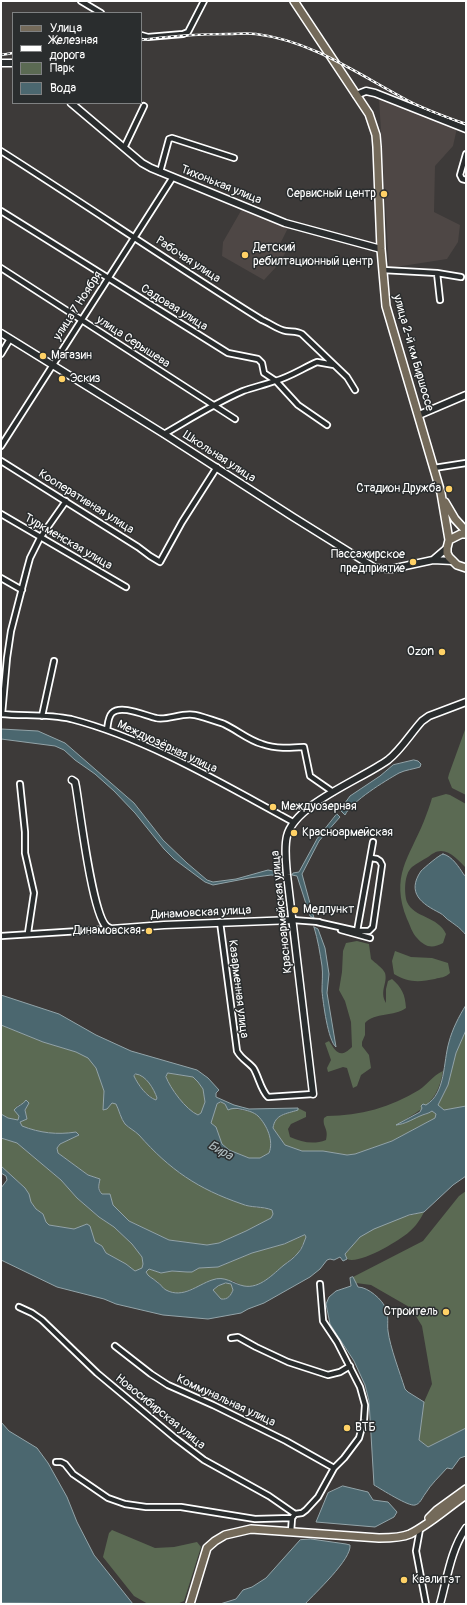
<!DOCTYPE html>
<html>
<head>
<meta charset="utf-8">
<style>
	body { margin:0 }
	#map { position:relative; width:467px; height:1605px; overflow:hidden; background:#3d3a39; font-family:Pangolin,sans-serif }
	canvas { display:block }
	.frame { position:absolute; inset:0; border:2px solid #fff; pointer-events:none }
	.legend { position:absolute; left:12px; top:12px; width:130px; height:92px; box-sizing:border-box; background:#2a2d2e; border:1px solid #7f8182; margin:0; padding:5px 7px; list-style:none; font-size:12px; color:#fff }
	.legend li { display:flex; align-items:center; gap:8px; height:20px }
	.legend b { width:20px; border:1px solid #7f8182 }
</style>
</head>
<body>
<div id="map">
<canvas width="467" height="1605"></canvas>
<div class="frame"></div>
<ul class="legend">
<li><b style="height:5px;background:#746a5a"></b>Улица</li>
<li><b style="height:5px;background:#fff"></b>Железная дорога</li>
<li><b style="height:11px;background:#5b6a53"></b>Парк</li>
<li><b style="height:11px;background:#4b676f"></b>Вода</li>
</ul>
</div>
<script>
const context = document.querySelector('canvas').getContext('2d');
context.lineJoin = 'round';
function fillPath(path, color) {
  context.fillStyle = color;
  context.fill(path, 'evenodd');
}
function stroke(path, color, width, dash) {
  context.strokeStyle = color;
  context.lineWidth = width;
  context.lineCap = dash ? 'butt' : 'round';
  context.setLineDash(dash || []);
  context.stroke(path);
}
function write(font, color, halo, rows, align = 'center') {
  context.font = font + ' Pangolin,sans-serif';
  context.lineWidth = 3;
  context.setLineDash([]);
  context.textBaseline = 'middle';
  context.strokeStyle = halo;
  context.fillStyle = color;
  for (const [text, x, y, turn = 0] of rows) {
    context.save();
    context.translate(x, y);
    context.rotate((+turn || 0) * Math.PI / 180);
    context.textAlign = isNaN(turn) ? turn : align;
    if (halo) context.strokeText(text, 0, 0);
    context.fillText(text, 0, 0);
    context.restore();
  }
}
fillPath(new Path2D(`
	M379 98 457 128 453 146 435 166 434 212 460 225 458 242 447 259 389 268Z
	M242 209 288 228 278 248 286 252 277 266 264 280 222 256 223 242Z`), '#4e4745');
fillPath(new Path2D(`
	M466 727V795L452 788 448 778 449 774Z
	M446 794 450 795 466 804V868C460 862 451 851 441 851 436 851 432 854 428 857 423 860 417 863 412 867 404 874 404 893 407 902 414 918 438 916 446 934L443 943C432 949 425 947 417 938 412 933 410 925 407 919 390 876 409 858 424 821 427 813 430 805 432 798Z
	M357 941 369 944 371 959C375 963 383 968 385 973 388 983 379 991 386 1003V989L388 981 392 979C402 988 405 994 406 1008 394 1017 375 1012 365 1023V1035L362 1042V1046L369 1055 371 1068 361 1075 357 1086 353 1088 347 1068 343 1067 328 1072 327 1068 331 1060 325 1043 329 1041C336 1052 340 1059 352 1047L351 1022 345 1001 339 990 342 972 343 951 346 943Z
	M395 951 411 957 432 958 448 963 450 973C445 978 441 977 435 979 420 982 408 983 394 974L392 961Z
	M1 1025 43 1042 76 1052 88 1057 96 1068 104 1091 103 1110 107 1109 112 1103 116 1104C119 1110 121 1119 125 1124 129 1128 135 1131 139 1135 169 1169 199 1189 242 1204 251 1208 262 1207 272 1210L273 1214 271 1218 246 1231 219 1243 207 1245 169 1240 129 1221 113 1205 110 1194H102C98 1189 99 1185 100 1179L88 1175 58 1153 57 1148 60 1144 79 1135 76 1132C56 1135 41 1133 22 1126L20 1122 27 1119 24 1103 17 1106 19 1116 18 1120 8 1118 1 1114Z
	M466 1030V1106L444 1110 438 1105 448 1085 456 1053Z
	M443 1071C437 1105 422 1108 397 1125 408 1124 413 1117 423 1115 427 1114 428 1114 432 1111L436 1114 435 1118 392 1141 355 1154 347 1155 323 1151H302L285 1145 273 1128C275 1114 286 1114 297 1110L298 1108 306 1112V1117L291 1124 288 1129 290 1137C302 1142 313 1145 326 1140 329 1128 322 1127 324 1118L327 1116C360 1116 391 1107 419 1090 428 1084 432 1076 443 1071Z
	M168 1073 193 1077 198 1082 203 1089 205 1102 201 1113 198 1115C186 1110 170 1088 166 1077Z
	M136 1074C146 1075 154 1089 157 1098L156 1100C147 1096 138 1085 134 1076Z
	M221 1102C225 1104 228 1107 232 1108 240 1111 248 1109 256 1114 267 1122 274 1141 269 1153L260 1158H249L229 1150 222 1144 216 1127 211 1123 217 1104Z
	M1 1138 17 1143 61 1180 77 1198 99 1217 114 1227 132 1244 142 1257 143 1264 142 1268 135 1271 126 1264 106 1253 102 1246 95 1242 90 1226 74 1229 49 1225 46 1222 43 1214 36 1209 31 1202 29 1194 25 1188 1 1166Z
	M466 1191V1428L428 1447 419 1440 424 1402 432 1384 422 1326 411 1308 371 1285 356 1283 353 1277 423 1241 459 1196Z
	M424 1212C420 1220 416 1226 409 1232 399 1241 359 1265 347 1259L345 1254C350 1249 355 1242 360 1237 375 1224 405 1216 424 1212Z
	M305 1235 307 1237 298 1253 268 1279 261 1283 251 1287 243 1286 233 1281 212 1280 198 1287 181 1293H175L165 1290 158 1282 148 1276 146 1272 149 1269 161 1273 172 1271 187 1272H192L199 1268 218 1267 252 1253 284 1244Z
	M226 1283 231 1284 233 1290C231 1295 228 1300 221 1299L213 1290 218 1286Z
	M112 1530 155 1548 174 1547 197 1542 201 1547 184 1601 177 1604H148L134 1596 103 1557 109 1533Z`), '#5b6a53');
const water = new Path2D(`
	M1 729 38 731 65 743 134 803 163 840 187 863 207 880 213 882 236 879 268 870 284 873V876L271 875 249 878 213 885 205 882 174 859 164 849 135 813 114 791 95 774 75 760 64 750 55 746 1 739Z
	M414 760 418 761 421 764 420 767C414 769 405 770 399 773 385 781 352 801 345 815L340 810 350 796 380 776 393 765Z
	M337 814 340 817 319 841 302 874 314 918 310 916 297 876 292 875 293 873 299 872 317 839Z
	M443 854C452 856 459 867 464 875L466 876V935C459 927 458 927 450 921 446 919 444 915 440 913 422 904 406 893 421 871 424 868 440 854 443 854Z
	M314 927 318 929 325 948 329 974 327 993 336 1047C328 1041 323 1002 322 991 322 982 323 974 322 966 320 953 318 940 314 927Z
	M1 995 59 1014 96 1035 131 1051 197 1070 208 1078 219 1090 216 1093V1097L234 1105 249 1109 298 1108V1110C286 1114 275 1114 273 1128L285 1145 302 1151H323L347 1155 355 1154 392 1141 435 1118 436 1114 432 1111C428 1114 424 1114 420 1116 411 1120 405 1124 396 1125L420 1112 422 1108 421 1106 423 1104 426 1105C446 1093 443 1062 449 1042 452 1030 459 1016 466 1005V1030L456 1053 448 1085 438 1105 444 1110 466 1106V1176L453 1185 424 1212 409 1215 374 1229 360 1237 345 1254 347 1259 343 1261 340 1257 334 1260 330 1259 327 1260 320 1269 310 1277 264 1303 248 1309 241 1313 208 1319 163 1315 116 1304 104 1299 57 1287 1 1260V1188L7 1180 6 1176 1 1173V1166L25 1188 29 1194 31 1202 36 1209 43 1214 46 1222 49 1225 74 1229 87 1224 90 1226 95 1242 102 1246 106 1253 126 1264 135 1271 142 1268 143 1264 142 1257 132 1244 114 1227 99 1217 77 1198 61 1180 17 1143 1 1138V1114L8 1118 18 1120 19 1116 14 1110C18 1105 23 1105 26 1100L29 1103 25 1110 27 1119 20 1122 22 1126C40 1133 57 1135 76 1132L79 1135 60 1144 57 1148 58 1153 88 1175 100 1179C99 1185 97 1189 102 1194H110L113 1205 129 1221 169 1240 207 1245 219 1243 246 1231 271 1218 273 1214 272 1210C262 1206 251 1208 242 1204 198 1189 170 1170 139 1135 135 1131 129 1128 125 1124 121 1119 119 1110 116 1104L112 1103 107 1109 103 1110 104 1091 96 1068 88 1058 76 1052 43 1042 1 1025ZM168 1073 193 1077 198 1082 203 1089 205 1102 201 1113 198 1115C186 1110 170 1088 166 1077ZM136 1074C146 1075 154 1089 157 1098L156 1100C147 1097 138 1085 134 1076ZM221 1102 225 1104 228 1110C232 1108 236 1108 240 1109 246 1110 254 1112 258 1116 267 1125 274 1141 269 1153L260 1158H249L229 1150 222 1144 216 1127 211 1123 217 1104ZM305 1235 306 1237C304 1242 302 1249 298 1253 294 1258 288 1262 284 1265 273 1274 260 1289 244 1286 233 1284 225 1275 212 1280 197 1285 183 1299 166 1290 162 1288 161 1284 157 1282 153 1278 148 1277 146 1272L149 1269 161 1273 172 1271 187 1272H192L199 1268 218 1267 252 1253 284 1244ZM226 1283 231 1284 233 1290C231 1295 228 1300 221 1299L213 1290 218 1286Z
	M353 1277 358 1287C368 1287 383 1300 386 1309 389 1316 387 1325 388 1331 390 1347 400 1373 405 1389L408 1392 424 1402 419 1440 428 1447 466 1428V1456L460 1458 452 1469 447 1468C440 1476 431 1484 425 1494 422 1498 420 1504 415 1505 409 1507 381 1489 374 1485L369 1401 365 1385 354 1361 330 1324 326 1304 329 1297 336 1291 351 1286 350 1278Z
	M1 1422 9 1431 37 1448 48 1463 67 1497 77 1522 94 1555 133 1604 1 1603Z
	M343 1486 368 1492 373 1500 388 1502 397 1512 394 1517 375 1527 316 1522 328 1493Z
	M311 1539 346 1544 350 1545C352 1559 315 1593 305 1604H220L236 1599 243 1590 252 1587 266 1578 300 1540Z`);
fillPath(water, '#4b676f');
stroke(water, '#93a4a9', 1);
const street = new Path2D(`
	M81 1 101 13
	M141 35 148 37 183 34 188 32 204 1
	M124 148 144 106
	M1 151C89 207 174 265 262 320 270 323 278 330 286 331 292 332 297 331 302 334L347 377 355 390
	M466 154 460 175 462 179 466 180
	M160 172 169 139 172 138 234 158
	M1 211 228 353 258 359 262 363 264 373 276 381 298 405 327 425
	M1 268 235 419
	M383 270 437 273 440 300
	M437 273 461 277
	M1 354 10 339
	M164 434C190 419 215 403 243 391 254 387 264 385 275 381 290 377 303 368 317 362L334 365
	M1 446 173 177
	M1 461 138 547 150 556 160 562 182 522 217 467
	M434 468 466 463
	M1 514 126 587
	M1 578 22 590
	M1 714C24 716 48 714 71 719 148 739 223 784 293 822
	M2 714 7 658 11 631 27 569 30 558 40 538 66 501
	M42 716 54 661
	M107 730C108 724 108 717 112 713 121 704 146 716 156 718 167 721 182 712 195 715 204 717 215 721 224 724 237 730 248 740 262 744 276 749 290 748 304 747L310 776 333 792
	M20 784 25 832V853L34 893 28 933
	M293 920 319 922
	M220 922 237 1051C241 1059 250 1063 254 1069 259 1078 261 1090 268 1097L313 1094
	M317 922 357 931 373 842
	M341 930 370 938
	M357 931H369L373 927 382 865 380 861 377 859 371 858
	M1 936 111 929
	M19 1307 32 1313 42 1320 97 1373 175 1438 204 1460 269 1496 295 1514 292 1518
	M231 1338 238 1337 256 1347 288 1362 328 1375 340 1372 350 1366
	M115 1346 151 1374 168 1385 213 1405 286 1441 334 1468
	M56 1462H61L65 1464 73 1474 108 1498 125 1504 146 1507H181L255 1519 292 1518 291 1532
	M295 1514 302 1513 306 1510 318 1497 334 1468 344 1458 359 1438 364 1420 365 1405 360 1387 337 1342 323 1321 320 1284
	M420 1529 416 1551 426 1604`);
const secondary = new Path2D(`
	M1 63H13
	M356 95 366 91 375 93 466 129
	M71 103 142 163 151 168 285 223 381 249
	M1 333 164 434 293 517 375 568 391 569 433 560 453 561
	M419 415 466 395
	M433 560 447 548
	M72 780 75 782 76 787C80 811 92 912 106 926 107 927 109 928 111 929L164 925 293 920
	M313 1094 287 875C286 862 284 848 287 836 295 804 362 779 388 760 401 750 411 733 422 721L429 716 466 702
	M440 1604C447 1579 451 1549 466 1528`);
const primary = new Path2D(`
	M294 1 369 114 376 135 377 147 381 249 386 306 441 493 449 540 447 548V553L449 557 457 565 466 568
	M445 502 455 519 466 531
	M449 540 461 534H466
	M429 1518 437 1510 466 1489
	M190 1604 207 1548 215 1541 225 1535 251 1529 379 1538C389 1538 401 1538 410 1534 430 1524 447 1508 466 1495`);
stroke(street, '#fff', 8);
stroke(secondary, '#fff', 9);
stroke(primary, '#fff', 10);
stroke(street, '#2a2d2e', 4.5);
stroke(secondary, '#2a2d2e', 6);
stroke(primary, '#746a5a', 7);
const rail = new Path2D(`
	M141 40C170 36 199 34 229 34 237 34 247 33 256 34 312 41 358 74 407 100 426 110 446 117 466 124
	M1 55 13 53`);
stroke(rail, '#fff', 2.5);
stroke(rail, '#2a2d2e', 1, [3]);
for (const [x, y, r, color] of [
	[384,194,4,"#ffd166"],
	[245,255,4,"#ffd166"],
	[43,356,4,"#ffd166"],
	[62,379,4,"#ffd166"],
	[449,489,4,"#ffd166"],
	[413,562,4,"#ffd166"],
	[442,652,4,"#ffd166"],
	[273,807,4,"#ffd166"],
	[294,833,4,"#ffd166"],
	[295,910,4,"#ffd166"],
	[149,931,4,"#ffd166"],
	[446,1312,4,"#ffd166"],
	[347,1428,4,"#ffd166"],
	[404,1580,4,"#ffd166"]
]) {
  const dot = new Path2D();
  dot.arc(x, y, r, 0, 2 * Math.PI);
  context.fillStyle = color;
  context.fill(dot);
  stroke(dot, '#2a2d2e', 1.5);
}
write('12px', '#fff', '#2a2d2e', [
	["Тихонькая улица",221,185,22],
	["Рабочая улица",188,260,33],
	["улица 7 Ноября",78,306,-57],
	["Садовая улица",174,308,32],
	["улица Серышева",133,342,33],
	["улица 2-й км Биршоссе",413,353,74],
	["Школьная улица",219,457,33],
	["Кооперативная улица",86,502,32],
	["Туркменская улица",68,542,30],
	["Междуозёрная улица",167,747,25],
	["Красноармейская улица",282,912,-96],
	["Динамовская улица",201,913,-3],
	["Казарменная улица",238,989,83],
	["Коммунальная улица",226,1401,25],
	["Новосибирская улица",160,1412,39]
]);
write('12px', '#fff', '#2a2d2e', [
	["Сервисный центр",376,194,"right"],
	["Детский",253,248],
	["ребилтационный центр",253,262],
	["Магазин",51,356],
	["Эскиз",70,379],
	["Стадион Дружба",441,489,"right"],
	["Пассажирское",405,555,"right"],
	["предприятие",405,569,"right"],
	["Ozon",434,652,"right"],
	["Междуозерная",281,807],
	["Красноармейская",302,833],
	["Медпункт",303,910],
	["Динамовская",141,931,"right"],
	["Строитель",438,1312,"right"],
	["ВТБ",355,1428],
	["Квалитэт",412,1580]
], 'left');
write('italic 13px', '#aebbbe', '#2a2d2e', [
	["Бира",220,1151,29]
]);
</script>
</body>
</html>
